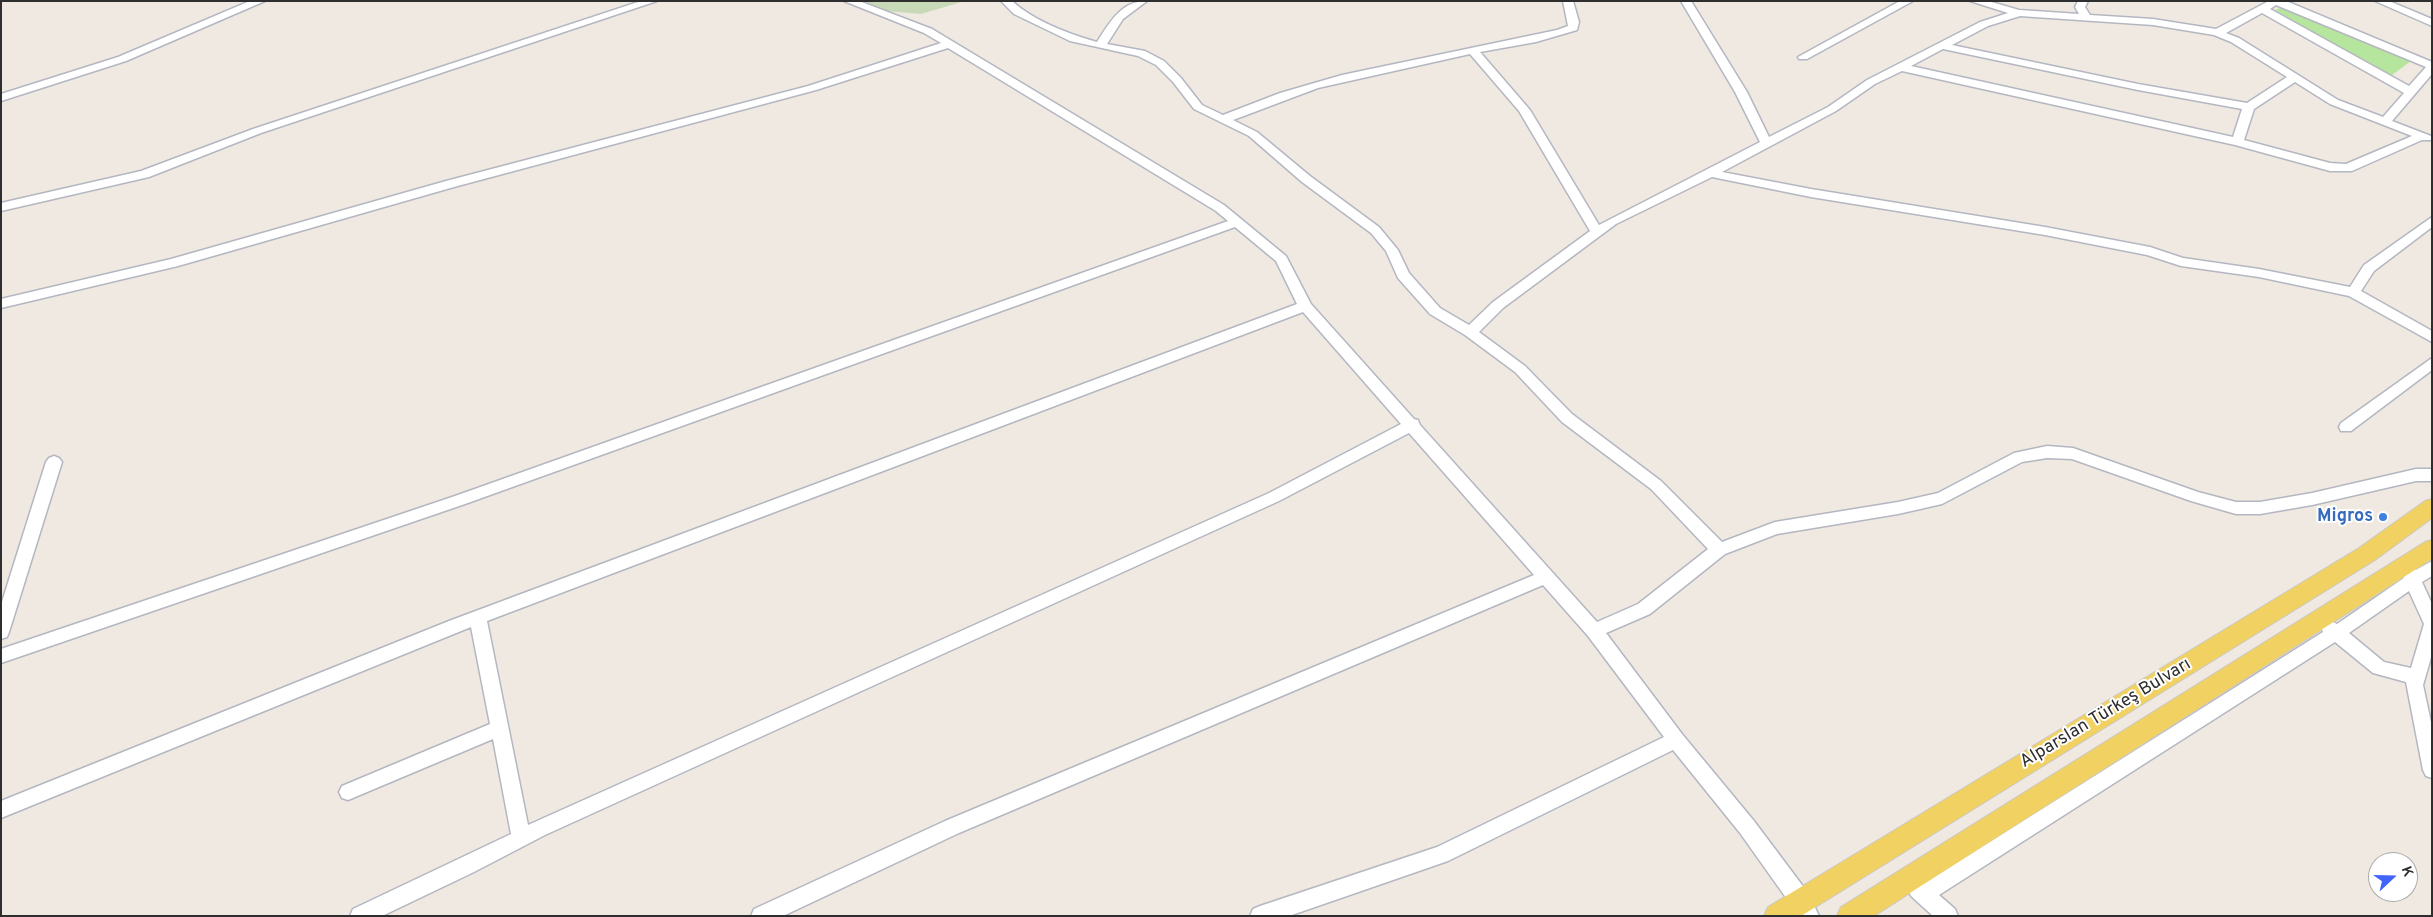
<!DOCTYPE html>
<html>
<head>
<meta charset="utf-8">
<style>
	body { margin:0 }
	#map { position:relative; width:2433px; height:917px; overflow:hidden; background:#efe9e1; font-family:Overpass,sans-serif }
	canvas { display:block }
	.frame { position:absolute; inset:0; border:2px solid #2e2e2e; pointer-events:none }
	.north { position:absolute; left:2368px; top:852px; width:50px; height:50px; box-sizing:border-box; background:#fff; border:1px solid #ababab; border-radius:50%; rotate:69deg; font-size:14px; font-weight:700; line-height:20px; text-align:center; color:#2e2e2e }
	.north::after { content:''; display:block; margin:auto; width:18px; height:22px; background:#4264fb; clip-path:polygon(50% 0,100% 100%,50% 72%,0 100%) }
</style>
</head>
<body>
<div id="map">
<canvas width="2433" height="917"></canvas>
<div class="frame"></div>
<div class="north">K</div>
</div>
<script>
const context = document.querySelector('canvas').getContext('2d');
context.lineJoin = 'round';
function fillPath(path, color) {
  context.fillStyle = color;
  context.fill(path, 'evenodd');
}
function stroke(path, color, width, dash) {
  context.strokeStyle = color;
  context.lineWidth = width;
  context.lineCap = dash ? 'butt' : 'round';
  context.setLineDash(dash || []);
  context.stroke(path);
}
function write(font, color, halo, rows, align = 'center') {
  context.font = font + ' Overpass,sans-serif';
  context.lineWidth = 4;
  context.setLineDash([]);
  context.textBaseline = 'middle';
  context.strokeStyle = halo;
  context.fillStyle = color;
  for (const [text, x, y, turn = 0] of rows) {
    context.save();
    context.translate(x, y);
    context.rotate((+turn || 0) * Math.PI / 180);
    context.textAlign = isNaN(turn) ? turn : align;
    if (halo) context.strokeText(text, 0, 0);
    context.fillText(text, 0, 0);
    context.restore();
  }
}
fillPath(new Path2D(`
	M2285 6 2409 58 2411 61 2392 75H2385L2275 10Z`), '#b6e59e');
fillPath(new Path2D(`
	M861 1H965L921 14 886 11Z`), '#c8d9b8');
const minor = new Path2D(`
	M250 1H265L126 61 1 101V94L118 57Z
	M641 1H657L261 133 149 177 1 211V203L141 171 253 129Z
	M844 1H859L932 29 1224 205 1286 256 1311 304 1414 419 1418 420 1420 425 1597 622 1638 604 1708 549 1651 489 1562 422 1515 372 1465 335 1430 314 1398 278 1386 251 1371 233 1302 182 1249 136 1194 109 1173 82 1156 65 1138 56 1070 41 1014 14 1001 1H1012C1034 21 1069 34 1097 42 1110 22 1121 1 1147 1L1123 19 1107 44 1145 51 1164 61 1181 78 1202 105 1223 115 1280 93 1342 75 1557 30 1568 26 1563 1H1573L1579 22 1577 30 1536 42 1480 52 1530 110 1599 225 1760 142 1735 92 1681 1H1691L1747 92 1769 137 1828 107 1867 80 1980 22 2008 13 1970 1H1988L2019 10 2079 14 2075 7 2078 1H2088L2085 7 2090 15 2153 19 2216 29 2267 2 2286 1 2432 62V74L2392 121 2431 136V140H2422L2352 171H2330L2235 145 1902 71 1875 84 1836 111 1722 172 1811 189 2045 227 2150 247 2183 258 2259 269 2350 287 2364 265 2432 217V227L2374 271 2361 291 2432 331V342L2349 296 2259 277 2181 266 2147 255 2045 235 1811 197 1712 177 1616 224 1503 308 1479 332 1525 366 1572 414 1661 481 1722 542 1775 522 1898 502 1938 493 2014 453 2047 446 2073 448 2198 492 2236 502H2260L2312 493 2416 469H2432V481H2416L2312 505 2260 514H2236L2191 501 2072 459 2047 458 2022 462 1942 504 1898 514 1777 534 1725 554 1650 614 1606 633 1682 734 1754 821 1808 893 1819 916H1799L1740 833 1673 750 1448 861 1289 916H1250L1253 909 1260 906 1437 847 1664 737 1588 636 1543 585 959 833 783 916H751L754 909 945 821 1534 575 1409 433 1279 501 545 835 474 872 382 916H350L353 909 511 834 493 739 348 800 342 798 339 792 342 786 490 724 471 627 1 818V801L449 621 1297 304 1276 261 1235 227 465 504 1 663V649L455 496 1228 221 1216 211 948 48 816 90 454 187 178 266 1 308V299L171 259 446 181 808 86 941 43 924 33ZM2276 5 2426 67 2409 86 2270 9ZM2262 13 2404 93 2383 117 2338 100 2239 38 2226 33ZM2020 16 2153 25 2214 35 2231 42 2287 77 2247 103 2138 84 1952 45 1988 26ZM1943 49 2138 90 2242 109 2233 137 1911 66ZM1470 54 1519 111 1590 231 1493 302 1469 325 1440 308 1409 273 1398 250 1379 227 1310 176 1257 132 1233 120 1318 88ZM2295 82 2330 104 2412 136 2346 164 2330 163 2244 140 2254 109ZM1303 312 1401 424 1269 493 528 825 487 621Z
	M1900 1H1913L1807 59H1799L1798 57Z
	M2375 1H2389L2432 19V26Z
	M2432 358V370L2351 431H2341L2339 427 2341 423Z
	M54 456 59 458 62 462 9 632 7 637 1 639V605L46 462 49 458Z
	M2432 561V576L2422 582 2432 604V654L2423 685 2432 727V778L2426 776 2423 770 2406 682 2373 673 2335 642 1939 895 1955 909 1958 916H1933L1911 896 1908 889 1911 882 1918 880 1925 883 2323 632 2321 627 2323 622 2329 620 2337 624 2404 578 2402 574 2404 569 2410 568 2416 570ZM2409 591 2424 624 2411 668 2384 662 2349 633Z`);
const major = new Path2D(`
	M2432 499V518L2375 560 1801 916H1764L1768 907 2359 548 2425 501Z
	M2432 540V559L1874 916H1837L1841 907 2425 542Z`);
stroke(minor, '#b4b7c1', 3);
stroke(major, '#c9c9c9', 2);
fillPath(minor, '#fff');
fillPath(major, '#f2d163');
for (const [x, y, r, color] of [
	[2383,517,5,"#3f7fe0"]
]) {
  const dot = new Path2D();
  dot.arc(x, y, r, 0, 2 * Math.PI);
  context.fillStyle = color;
  context.fill(dot);
  stroke(dot, '#fff', 2);
}
write('bold 18px', '#366cbe', '#fff', [
	["Migros",2373,517]
], 'right');
write('18px', '#2e2e2e', '#fff', [
	["Alparslan Türkeş Bulvarı",2106,714,-31]
]);
</script>
</body>
</html>
